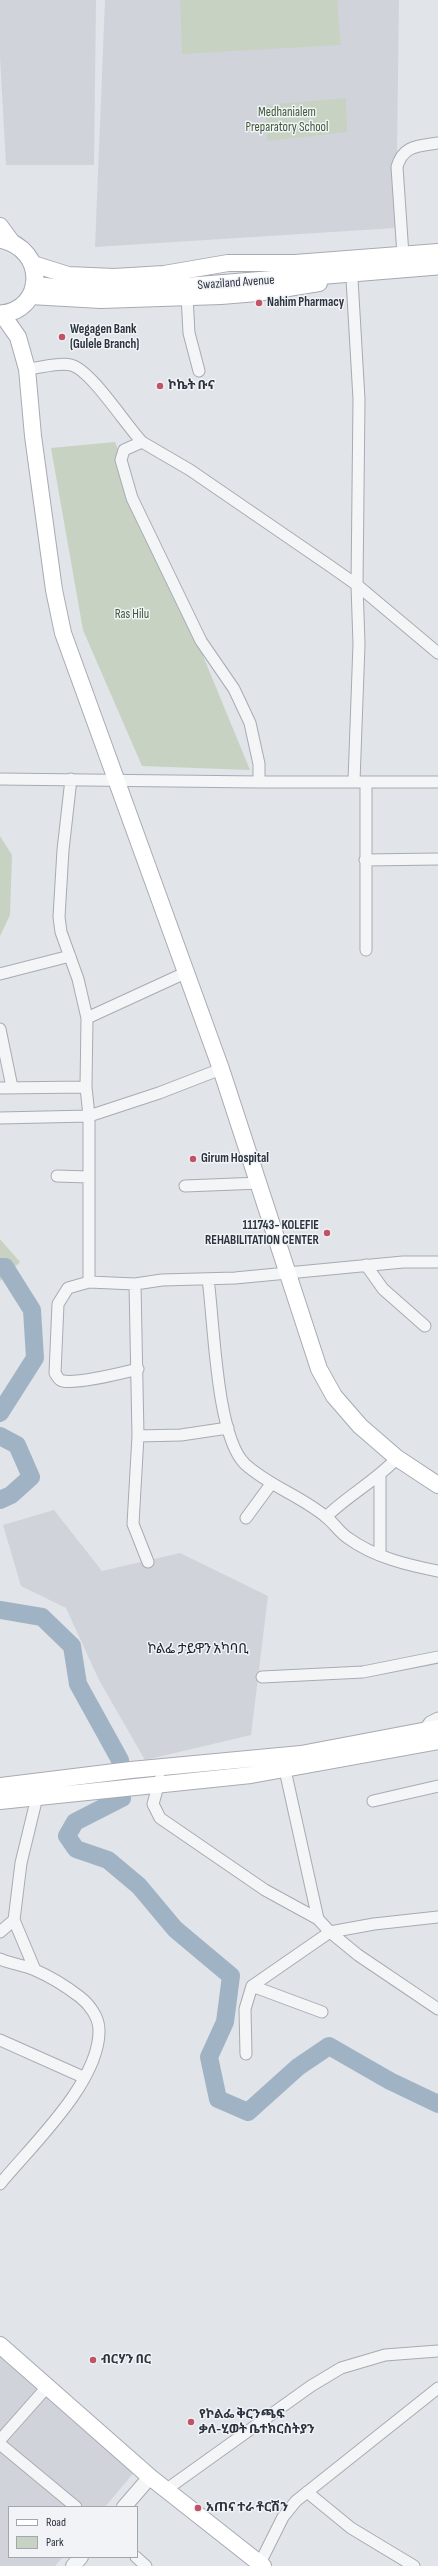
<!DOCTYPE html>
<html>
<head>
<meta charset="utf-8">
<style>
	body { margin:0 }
	#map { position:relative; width:438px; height:2566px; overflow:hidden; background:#e1e4e9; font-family:"Sofia Sans Condensed",sans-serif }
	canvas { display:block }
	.legend { position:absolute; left:8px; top:2506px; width:130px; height:52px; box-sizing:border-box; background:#f1f3f6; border:1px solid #a2a6ad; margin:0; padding:5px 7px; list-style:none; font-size:12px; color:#2b333f }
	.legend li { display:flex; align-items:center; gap:8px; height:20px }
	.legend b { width:20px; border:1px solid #a2a6ad }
</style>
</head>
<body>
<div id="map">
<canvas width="438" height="2566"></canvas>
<ul class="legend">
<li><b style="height:5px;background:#fff"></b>Road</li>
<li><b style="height:11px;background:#c7d2c3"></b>Park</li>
</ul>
</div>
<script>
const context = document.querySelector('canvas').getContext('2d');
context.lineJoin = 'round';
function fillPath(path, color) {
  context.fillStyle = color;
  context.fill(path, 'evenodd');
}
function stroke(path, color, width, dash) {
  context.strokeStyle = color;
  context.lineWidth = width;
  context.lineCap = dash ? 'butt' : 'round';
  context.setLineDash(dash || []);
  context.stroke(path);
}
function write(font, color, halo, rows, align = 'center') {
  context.font = font + ' "Sofia Sans Condensed","Noto Sans Ethiopic",sans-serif';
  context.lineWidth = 3;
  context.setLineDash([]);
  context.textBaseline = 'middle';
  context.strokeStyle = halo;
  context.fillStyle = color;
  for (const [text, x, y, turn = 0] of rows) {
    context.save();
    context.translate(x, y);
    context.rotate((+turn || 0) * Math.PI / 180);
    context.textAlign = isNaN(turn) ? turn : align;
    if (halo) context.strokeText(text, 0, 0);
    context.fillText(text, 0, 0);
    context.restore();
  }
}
fillPath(new Path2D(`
	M0 0H96L94 165H6L0 57Z
	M105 0H399L396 228 95 247Z
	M54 1510 102 1571 180 1553 268 1596 251 1735 145 1760 99 1680 66 1608 21 1586 3 1525Z
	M0 2354 136 2470 105 2507H9V2557H63L55 2566H0Z`), '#d0d4da');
fillPath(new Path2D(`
	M180 0H337L341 45 182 54Z
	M346 98 347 132 267 141 265 105Z
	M115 442 250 770 142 766 83 630 51 448Z
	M0 836 12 855 10 915 0 936Z
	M0 1239 20 1262 0 1281Z`), '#c7d2c3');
stroke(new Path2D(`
	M0 1267H5L32 1310 35 1358 0 1413
	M0 1436 17 1445 31 1477 11 1495 0 1500
	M0 1610 42 1617 72 1646 78 1684 120 1760 122 1798 75 1822 67 1836 76 1849 108 1860 139 1886 175 1929 231 1976 225 2022 209 2057 218 2099 248 2112 298 2067 329 2046 390 2081 438 2104`), '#a0b3c5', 18);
const minor = new Path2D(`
	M403 255 397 167C403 145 419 146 438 143
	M352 279 359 399 357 585 359 644 354 781
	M187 296 189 333 199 371
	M27 369C40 368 59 362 71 365 91 370 125 424 142 442
	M0 779 259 782H438
	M71 779 63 850 59 917 61 932 78 979 87 1018 86 1087 89 1116V1282
	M259 782V764L250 723 234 689 201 641 132 498 121 460 124 450 142 442 190 470 330 566 357 585 438 653
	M365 860 438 859
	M366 950V783
	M0 974 70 956
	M87 1018 185 973
	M0 1029 12 1087
	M0 1088 86 1087
	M0 1118 89 1116 159 1093 221 1069
	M57 1176 88 1177
	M185 1186 260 1183
	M366 1265 383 1289 425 1326
	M208 1279C214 1321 216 1436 245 1464 269 1486 301 1496 326 1517 334 1523 339 1532 348 1538 374 1557 407 1565 438 1571
	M135 1284 138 1436 133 1524 148 1562
	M138 1369C121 1373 79 1384 63 1381 59 1381 57 1376 55 1373L58 1304 68 1288 89 1282 135 1284 162 1280 235 1278 403 1262H438
	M138 1436 181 1435 228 1428
	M326 1517C348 1495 376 1481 397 1458
	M246 1518 271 1484
	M380 1555V1476
	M262 1677 363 1672 438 1657
	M424 1730 430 1722 438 1718
	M285 1770 318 1919
	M160 1779 153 1804 160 1818 265 1890 318 1919 330 1932 358 1955 438 2009
	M373 1801 438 1786
	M0 1932 14 1920
	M0 1959C11 1964 24 1965 35 1970 49 1976 67 1987 80 1997 89 2004 99 2017 99 2030 100 2082 31 2146 0 2184
	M35 1970 14 1920 21 1863 37 1797
	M252 1986 322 2012
	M0 2040 83 2077
	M246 2054 245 2009 252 1986 330 1932 374 1924 438 1917
	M0 2440 47 2387
	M0 2444 76 2507
	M167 2489 311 2386 341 2368 385 2355 438 2351
	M307 2492 351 2528 414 2566
	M136 2557 146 2566
	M260 2563 283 2517 296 2501 438 2388`);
const tertiary = new Path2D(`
	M124 2507 150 2477
	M73 2566 81 2557`);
const secondary = new Path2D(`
	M0 226 11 241
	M33 264 68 275 114 277 164 274 228 263H295L438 252
	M30 296 101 300 221 296 257 293 319 283
	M2 314 18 337 27 369 33 436 54 590 63 633 221 1069 319 1369 334 1396 360 1426 397 1458 438 1485
	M0 1786 131 1770 301 1754 438 1728
	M0 1801 251 1775 438 1741
	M0 2345 150 2477 263 2566`);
const primary = new Path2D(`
	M0 239C48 249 45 311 0 314
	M34 285 80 291H131L438 266`);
stroke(minor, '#a7abb3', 13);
stroke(tertiary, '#a7abb3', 16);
stroke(secondary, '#a7abb3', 18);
stroke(primary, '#a2a9b3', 19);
stroke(minor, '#f4f5f7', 11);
stroke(tertiary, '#f4f5f7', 14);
stroke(secondary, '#fff', 16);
stroke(primary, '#fff', 17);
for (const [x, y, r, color] of [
	[259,303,4,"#c15366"],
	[62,337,4,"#c15366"],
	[160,386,4,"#c15366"],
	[193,1159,4,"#c15366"],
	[327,1233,4,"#c15366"],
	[93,2360,4,"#c15366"],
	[191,2422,4,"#c15366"],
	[198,2508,4,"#c15366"]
]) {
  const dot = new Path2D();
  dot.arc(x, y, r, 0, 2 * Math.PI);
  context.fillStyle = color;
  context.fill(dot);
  stroke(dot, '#f1f3f6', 1.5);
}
write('13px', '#41593a', '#f1f3f6', [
	["Medhanialem",287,113],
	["Preparatory School",287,128],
	["Ras Hilu",132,615]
]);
write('13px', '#2b333f', '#f1f3f6', [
	["Swaziland Avenue",236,283,-4]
]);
write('bold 13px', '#2b333f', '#f1f3f6', [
	["Nahim Pharmacy",267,303],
	["Wegagen Bank",70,330],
	["(Gulele Branch)",70,345],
	["ኮኬት ቡና",168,386],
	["Girum Hospital",201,1159],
	["111743- KOLEFIE",319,1226,"right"],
	["REHABILITATION CENTER",319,1241,"right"],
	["ብርሃን በር",101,2360],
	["የኮልፌ ቅርንጫፍ",199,2415],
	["ቃለ-ሂወት ቤተክርስትያን",199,2430],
	["አጠና ተራ ቶርሽን",206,2508]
], 'left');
write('14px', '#1d2430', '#f1f3f6', [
	["ኮልፌ ታይዋን አካባቢ",198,1649]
]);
</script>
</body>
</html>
